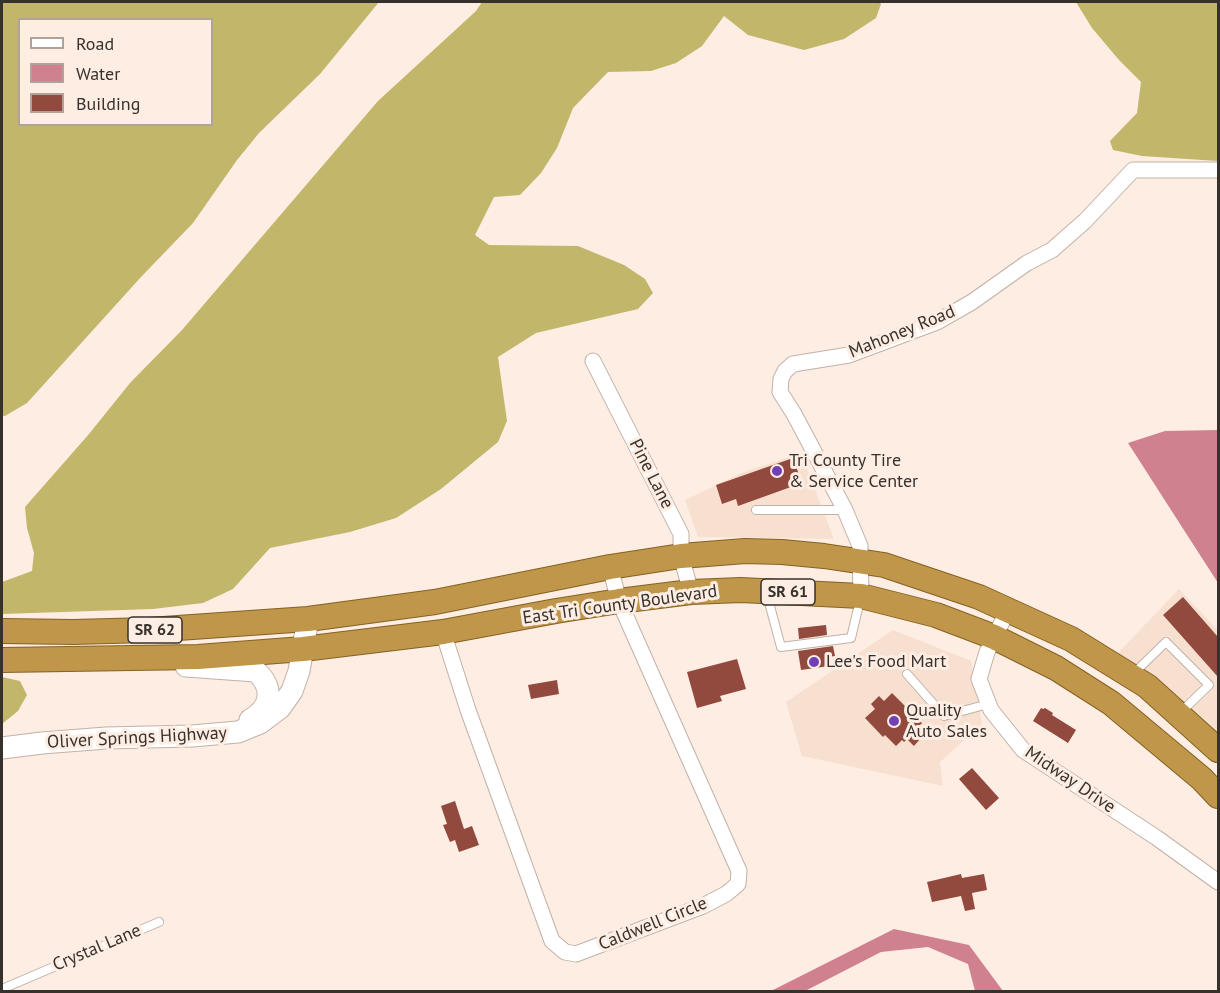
<!DOCTYPE html>
<html>
<head>
<meta charset="utf-8">
<style>
	body { margin:0 }
	#map { position:relative; width:1220px; height:993px; overflow:hidden; background:#feede3; font-family:"PT Sans",sans-serif }
	canvas { display:block }
	.frame { position:absolute; inset:0; border:3px solid #37312d; pointer-events:none }
	.legend { position:absolute; left:18px; top:18px; width:195px; height:108px; box-sizing:border-box; background:#feede3; border:2px solid #aea29a; margin:0; padding:8px 10px; list-style:none; font-size:18px; color:#37312d }
	.legend li { display:flex; align-items:center; gap:12px; height:30px }
	.legend b { width:30px; border:2px solid #aea29a }
</style>
</head>
<body>
<div id="map">
<canvas width="1220" height="993"></canvas>
<div class="frame"></div>
<ul class="legend">
<li><b style="height:8px;background:#fff"></b>Road</li>
<li><b style="height:16px;background:#d0818f"></b>Water</li>
<li><b style="height:16px;background:#914a3d"></b>Building</li>
</ul>
</div>
<script>
const context = document.querySelector('canvas').getContext('2d');
context.lineJoin = 'round';
function fillPath(path, color) {
  context.fillStyle = color;
  context.fill(path, 'evenodd');
}
function stroke(path, color, width, dash) {
  context.strokeStyle = color;
  context.lineWidth = width;
  context.lineCap = dash ? 'butt' : 'round';
  context.setLineDash(dash || []);
  context.stroke(path);
}
function write(font, color, halo, rows, align = 'center') {
  context.font = font + ' "PT Sans",sans-serif';
  context.lineWidth = 6;
  context.setLineDash([]);
  context.textBaseline = 'middle';
  context.strokeStyle = halo;
  context.fillStyle = color;
  for (const [text, x, y, turn = 0] of rows) {
    context.save();
    context.translate(x, y);
    context.rotate((+turn || 0) * Math.PI / 180);
    context.textAlign = isNaN(turn) ? turn : align;
    if (halo) context.strokeText(text, 0, 0);
    context.fillText(text, 0, 0);
    context.restore();
  }
}
fillPath(new Path2D(`
	M801 453 834 539 698 537 685 500 741 473Z
	M1179 589 1218 630V733L1207 721 1118 653Z
	M893 630 971 661 982 724 940 762 943 786 802 756 786 702Z`), '#f8e0d1');
fillPath(new Path2D(`
	M2 2H379L320 74 259 133 237 160 193 223 141 277 27 403 5 416H2ZM20 20H212V124H20Z
	M482 2H879L881 4 876 18 844 39 804 50 748 35 724 16 702 46 676 63 651 71 608 72 573 108 557 148 541 173 520 195 494 197 475 235 489 245 578 246 624 265 645 279 653 293 638 309 536 333 498 357 507 421 498 442 441 489 396 518 350 532 270 548 233 589 203 603 153 609 2 614V582L32 571 34 553 27 528 25 507 89 434 130 383 182 330 378 101 476 11Z
	M1076 2H1218V161L1142 156 1113 150 1110 141 1137 113 1141 82 1119 60 1092 28Z
	M2 677 20 681 27 695 18 711 2 724Z`), '#c2b66a');
fillPath(new Path2D(`
	M1218 430V583L1128 443 1165 431Z
	M894 929 969 945 1003 991H975L968 964 928 947 881 952 805 991H771Z`), '#d0818f');
fillPath(new Path2D(`
	M793 458 802 483 738 506 736 499 722 504 716 485Z
	M1183 597 1218 637V677L1163 615Z
	M826 625 827 635 799 639 798 628Z
	M833 646 835 656 828 657 829 666 801 670 798 651Z
	M737 659 746 689 720 696 722 701 697 708 687 672Z
	M557 680 559 694 531 699 528 685Z
	M892 693 922 723 914 731 921 738 914 746 907 739 904 742 902 740 896 746 885 735 883 737 865 718 875 709 871 704 879 696 884 701Z
	M1041 708 1043 709 1045 708 1053 713 1052 715 1076 730 1068 743 1033 721Z
	M972 768 999 798 986 810 959 779Z
	M455 801 464 829 472 826 479 845 459 852 455 840 450 842 443 825 447 824 441 806Z
	M961 874 962 878 984 874 987 890 972 893 975 909 965 911 961 896 932 902 927 882Z`), '#914a3d');
const service = new Path2D(`
	M756 510H845
	M767 595 781 647 851 638 860 600
	M907 674 944 716 988 704
	M1133 674 1166 642 1209 685 1180 713
	M2 989 159 922`);
const minor = new Path2D(`
	M593 361 681 534V556L691 592
	M861 596 860 546 845 510 794 414 780 392 781 379 785 371 793 364 849 355 937 322 972 302 1027 263 1052 250 1085 221 1133 170H1218
	M1008 610 987 652 979 679 991 710 1023 750 1157 838 1218 882
	M443 632 468 710 552 941 565 952 576 954 703 906 726 894 738 884 739 871 619 601 610 567`);
const secondary = new Path2D(`
	M186 666 256 671C274 688 272 707 250 720
	M2 748 42 743 106 738 192 736 238 732 260 723 280 708 292 691 299 671 308 619`);
const trunk = new Path2D(`
	M2 631 73 632 149 630 308 619 435 602 610 567 681 556 745 551 782 552 824 556 884 565 979 597 1071 639 1147 686 1218 750
	M2 660 198 657 303 649 443 632 556 611 619 601 691 592 741 590 861 596 936 615 994 637 1056 668 1111 703 1202 779 1218 796`);
stroke(service, '#c1b1a7', 10);
stroke(minor, '#c1b1a7', 17);
stroke(secondary, '#c1b1a7', 23);
stroke(trunk, '#856222', 26);
stroke(service, '#fff', 8);
stroke(minor, '#fff', 15);
stroke(secondary, '#fff', 21);
stroke(trunk, '#bf964a', 24);
for (const [x, y, r, color] of [
	[777,471,6,"#723fb6"],
	[814,662,6,"#723fb6"],
	[894,721,6,"#723fb6"]
]) {
  const dot = new Path2D();
  dot.arc(x, y, r, 0, 2 * Math.PI);
  context.fillStyle = color;
  context.fill(dot);
  stroke(dot, '#feede3', 2);
}
for (const [x, y, w] of [
	[788,592,54],
	[155,630,54]
]) {
  const box = new Path2D();
  box.roundRect(x - w / 2, y - 13, w, 26, 4.5);
  context.fillStyle = '#feede3';
  context.fill(box);
  stroke(box, '#37312d', 1.5);
}
write('bold 16px', '#37312d', null, [
	["SR 61",788,592],
	["SR 62",155,630]
]);
write('18px', '#37312d', '#feede3', [
	["Mahoney Road",902,332,-22],
	["Pine Lane",651,474,63],
	["East Tri County Boulevard",620,605,-8],
	["Oliver Springs Highway",137,738,-3],
	["Midway Drive",1070,780,34],
	["Caldwell Circle",653,924,-22],
	["Crystal Lane",97,948,-23]
]);
write('18px', '#37312d', '#feede3', [
	["Tri County Tire",789,461],
	["& Service Center",789,482],
	["Lee's Food Mart",826,662],
	["Quality",906,711],
	["Auto Sales",906,732]
], 'left');
</script>
</body>
</html>
